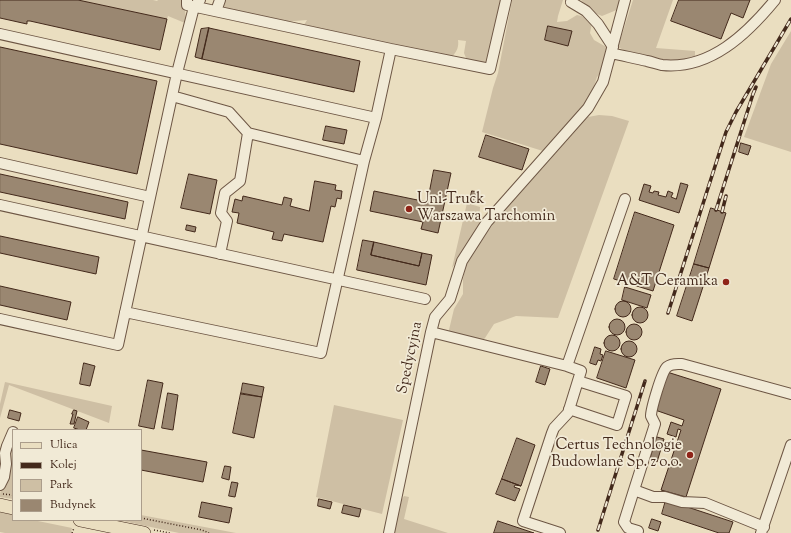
<!DOCTYPE html>
<html>
<head>
<meta charset="utf-8">
<style>
	body { margin:0 }
	#map { position:relative; width:791px; height:533px; overflow:hidden; background:#eadec0; font-family:"Sorts Mill Goudy",serif }
	canvas { display:block }
	.legend { position:absolute; left:12px; top:429px; width:130px; height:92px; box-sizing:border-box; background:#f1ead6; border:1px solid #ab9d8b; margin:0; padding:5px 7px; list-style:none; font-size:12px; color:#43291b }
	.legend li { display:flex; align-items:center; gap:8px; height:20px }
	.legend b { width:20px; border:1px solid #ab9d8b }
</style>
</head>
<body>
<div id="map">
<canvas width="791" height="533"></canvas>
<ul class="legend">
<li><b style="height:5px;background:#eadec0"></b>Ulica</li>
<li><b style="height:5px;background:#43291b"></b>Kolej</li>
<li><b style="height:11px;background:#cebfa4"></b>Park</li>
<li><b style="height:11px;background:#9a8771"></b>Budynek</li>
</ul>
</div>
<script>
const context = document.querySelector('canvas').getContext('2d');
context.lineJoin = 'round';
function fillPath(path, color) {
  context.fillStyle = color;
  context.fill(path, 'evenodd');
}
function stroke(path, color, width, dash) {
  context.strokeStyle = color;
  context.lineWidth = width;
  context.lineCap = dash ? 'butt' : 'round';
  context.setLineDash(dash || []);
  context.stroke(path);
}
function write(font, color, halo, rows, align = 'center') {
  context.font = font + ' "Sorts Mill Goudy",serif';
  context.lineWidth = 3.5;
  context.setLineDash([]);
  context.textBaseline = 'middle';
  context.strokeStyle = halo;
  context.fillStyle = color;
  for (const [text, x, y, turn = 0] of rows) {
    context.save();
    context.translate(x, y);
    context.rotate((+turn || 0) * Math.PI / 180);
    context.textAlign = isNaN(turn) ? turn : align;
    if (halo) context.strokeText(text, 0, 0);
    context.fillText(text, 0, 0);
    context.restore();
  }
}
fillPath(new Path2D(`
	M78 0H153L157 1 158 0H184L186 20 185 23 168 16 167 19Z
	M223 0H503L487 61 481 64 471 63 466 58 464 53 466 41 458 40C459 47 457 51 452 57L306 28 304 25 307 20 282 22 236 14 223 7Z
	M512 0H563L558 16 557 22 567 21 577 15 586 17 592 23 590 33 594 40 608 48 601 73 597 77 592 92 583 108 546 152 482 132 493 88 498 73Z
	M581 0H622L619 9 602 16 592 12Z
	M633 0H673L656 48 695 51V58L664 62 633 55 618 47Z
	M791 31V152L744 137 771 64Z
	M599 115 612 116 629 121 558 318 516 316 494 324 485 338 482 341 448 334 454 309 463 294V279L466 265 475 250 494 223 588 117Z
	M467 203 480 207 479 229 452 268Z
	M5 382 112 406 109 423 9 385 0 418V404Z
	M334 405 403 420 382 514 316 497Z
	M13 438V499L0 497C0 489 3 486 5 479 10 465 7 452 13 438Z
	M404 496 409 497 404 519 448 533H394L402 499Z
	M0 512 13 515V520H33L72 528 71 533H5L0 532Z
	M141 515 236 533H179L118 520H141Z`), '#cebfa4');
const building = new Path2D(`
	M0 0H78L167 19 160 50 30 21H27V24L0 18Z
	M679 0H750L743 18 731 13 721 39 671 21Z
	M548 26 572 31 568 46 545 40Z
	M209 28 202 59 195 57 201 29Z
	M209 28 360 61 354 92 202 59Z
	M0 47 157 81 137 174 0 144Z
	M326 126 347 130 344 144 323 140Z
	M486 135 529 149 522 170 479 157Z
	M741 143 751 146 748 155 739 152Z
	M434 170 451 173 438 233 421 229 423 222 370 211 374 191 427 202Z
	M0 174 128 202 125 219 0 192Z
	M189 174 217 180 210 214 181 208Z
	M315 181 336 185 335 190 342 191 341 199 337 198 335 207 331 206 323 242 284 234 282 241 272 239 274 232 237 223 239 213 232 212 235 199 242 201 243 196 282 205 284 197 292 199 290 206 309 211Z
	M681 183 688 185 679 213 639 200 644 184 651 186 649 192 653 193 654 191 659 192 658 195 666 197 668 191 673 193 671 197 676 199Z
	M472 191 479 192 477 203 470 201Z
	M711 208 726 213 709 268 694 264Z
	M635 212 674 225 653 291 614 279Z
	M187 225 196 227 195 232 186 230Z
	M0 236 99 257 96 274 0 253Z
	M363 240 374 242 371 255 419 266 422 253 432 255 426 285 357 270Z
	M374 242 422 253 419 266 371 255Z
	M694 264 709 268 692 321 677 316Z
	M0 286 71 302 67 320 0 305Z
	M625 287 651 295 647 308 622 300Z
	M615 309a8 8 0 1 1 16 0a8 8 0 1 1-16 0Z
	M632 315a8 8 0 1 1 16 0a8 8 0 1 1-16 0Z
	M609 327a8 8 0 1 1 16 0a8 8 0 1 1-16 0Z
	M626 332a8 8 0 1 1 16 0a8 8 0 1 1-16 0Z
	M604 343a8 8 0 1 1 16 0a8 8 0 1 1-16 0Z
	M621 349a8 8 0 1 1 16 0a8 8 0 1 1-16 0Z
	M595 347 601 349 600 354 603 355 601 361 598 360 596 365 590 363Z
	M606 351 635 360 626 388 597 378Z
	M84 363 95 366 90 386 80 384Z
	M541 366 550 369 545 385 536 382Z
	M667 372 721 389 686 497 661 490 681 430 678 429 676 437 667 434 671 422 682 426 684 420 655 410Z
	M148 380 163 383 154 429 139 426Z
	M243 383 264 387 262 397 241 394Z
	M168 393 178 395 173 430 162 428Z
	M241 393 262 397 254 438 233 433Z
	M10 410 21 413 19 421 8 418Z
	M74 410 77 411 74 424H70L73 414H72Z
	M78 417 89 422 86 430H80L74 428Z
	M657 437 664 439 657 462 650 460Z
	M517 438 535 445 521 486 502 479Z
	M141 450 207 462 203 482 141 470Z
	M225 466 231 467 229 480 222 478Z
	M502 479 521 486 515 485 514 487 520 489 515 501 496 494Z
	M232 482 238 483 235 497 229 496Z
	M319 499 332 502 330 509 318 506Z
	M666 500 733 522 729 533H719L662 514Z
	M202 502 232 508 229 523 199 517Z
	M344 505 361 509 359 517 342 513Z
	M652 519 661 522 658 531 649 528Z
	M498 521 534 533H494Z`);
fillPath(building, '#9a8771');
stroke(building, '#43291b', 1);
const minor = new Path2D(`
	M187 0V5L391 49 490 69 506 0
	M572 0 571 2 586 11 598 24 613 47
	M216 11 220 0
	M0 34 376 118
	M611 53C623 56 635 58 647 61 652 62 657 64 662 65 710 70 747 34 775 0
	M172 96 229 112 248 133 364 161
	M0 163 150 197
	M0 205 425 299
	M220 254 227 221 221 213 225 193 240 181 248 133
	M125 312 321 353 350 224 364 161 376 118 391 49
	M0 319 118 345 177 73 194 7 200 0
	M431 332 567 366 625 199
	M569 409 617 425 626 396 578 381
	M0 485 4 477 6 464 5 453 7 446 13 432
	M634 490 624 522 628 528 638 531
	M764 527 705 503 682 502 665 497H653L634 490 655 424C654 422 652 418 651 416 651 409 662 371 667 367 672 363 677 364 682 364L791 394
	M389 533 431 332 435 317 450 299 462 261 487 222 588 108 603 82 625 0
	M560 533 523 521 552 433 554 428 568 413 581 371 567 366
	M761 533 791 445`);
const major = new Path2D(`
	M0 505 13 508
	M80 520 144 533`);
stroke(minor, '#6d5644', 12);
stroke(major, '#43291b', 14);
stroke(new Path2D(`
	M3 494 13 495
	M141 518 202 530 209 533
	M154 530 170 533
	M72 533 74 528`), '#43291b', 1.5, [1, 2]);
stroke(minor, '#f1ead6', 10);
stroke(major, '#eadec0', 13);
const rail = new Path2D(`
	M716 210 753 94 756 87
	M722 212 726 196
	M668 313 726 132 736 112 791 19
	M598 530 645 381`);
stroke(rail, '#43291b', 3.5);
stroke(rail, '#f1ead6', 2, [6]);
for (const [x, y, r, color] of [
	[409,209,4,"#8f2418"],
	[726,282,4,"#8f2418"],
	[690,455,4,"#8f2418"]
]) {
  const dot = new Path2D();
  dot.arc(x, y, r, 0, 2 * Math.PI);
  context.fillStyle = color;
  context.fill(dot);
  stroke(dot, '#f1ead6', 1.5);
}
write('15px', '#43291b', '#f1ead6', [
	["Uni-Truck",417,200,"left"],
	["Warszawa Tarchomin",417,217,"left"],
	["A&T Ceramika",718,282],
	["Certus Technologie",682,446],
	["Budowlane Sp. z o.o.",682,463]
], 'right');
write('15px', '#43291b', '#f1ead6', [
	["Spedycyjna",411,358,-78]
]);
</script>
</body>
</html>
